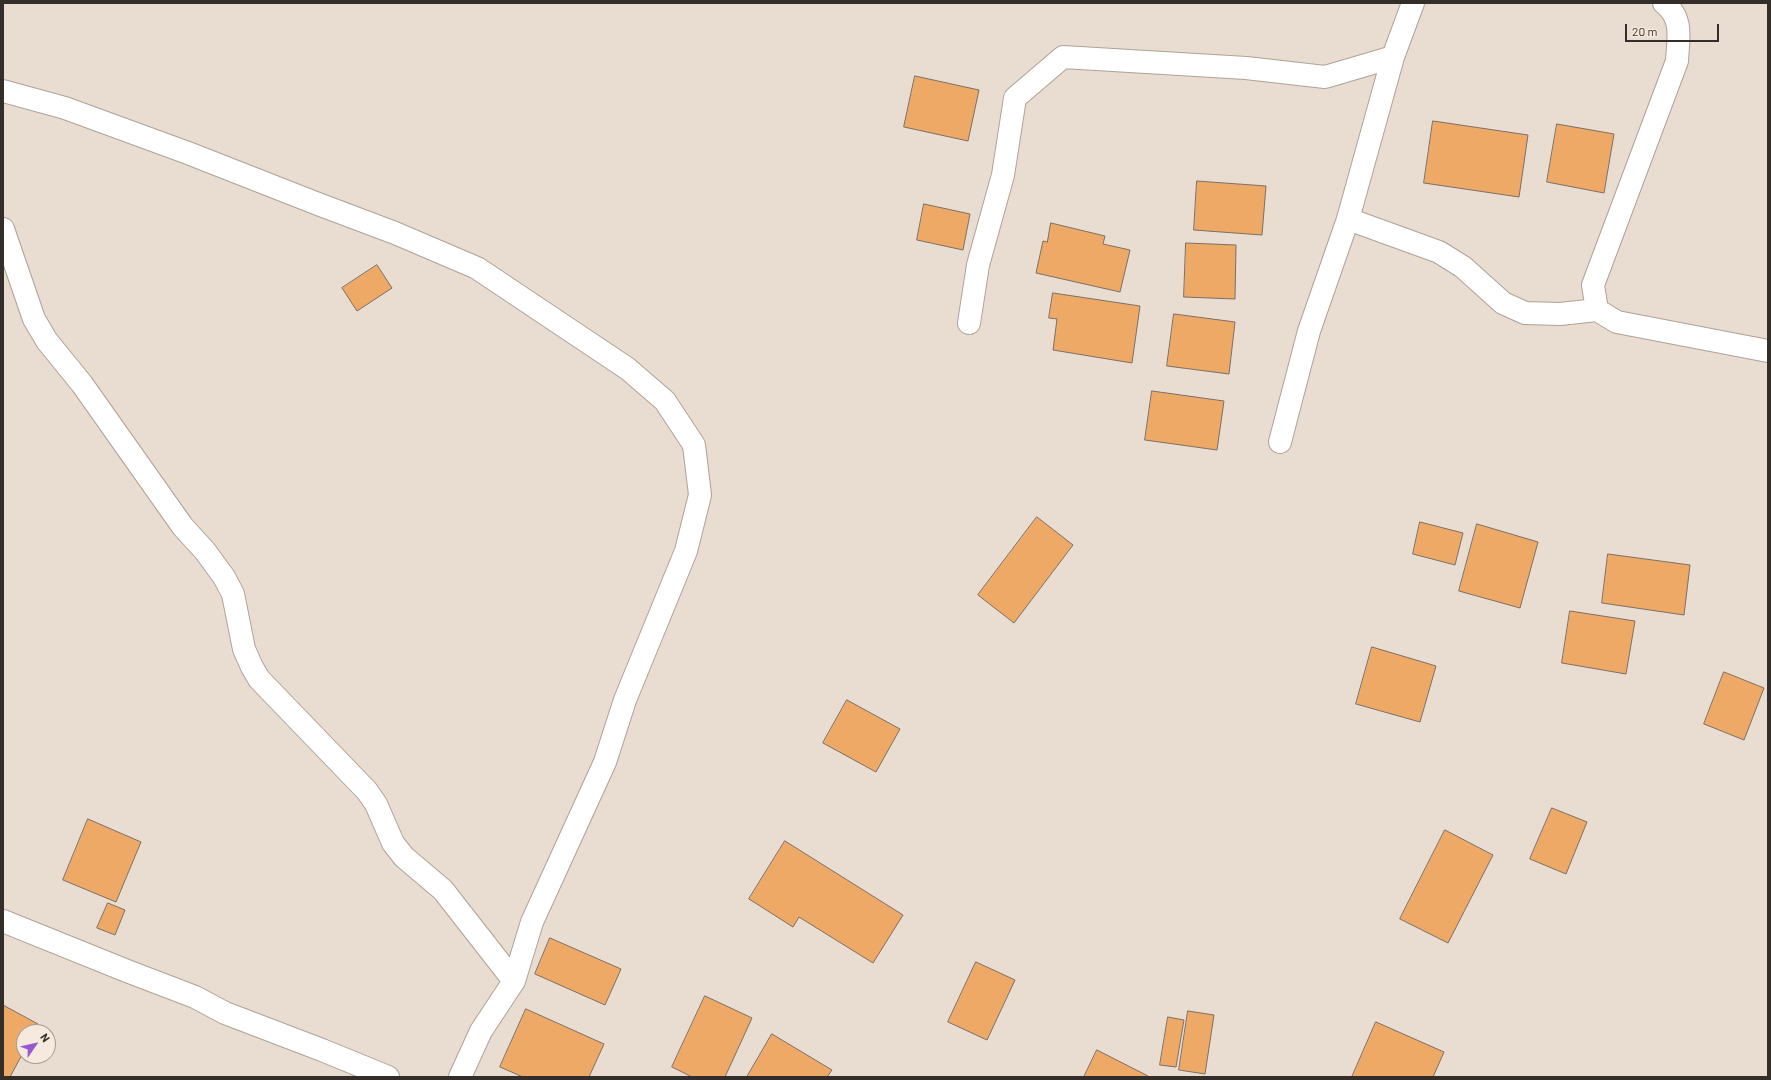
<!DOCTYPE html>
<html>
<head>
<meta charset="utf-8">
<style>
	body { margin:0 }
	#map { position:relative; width:1771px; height:1080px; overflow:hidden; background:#e9dcd0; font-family:Barlow,sans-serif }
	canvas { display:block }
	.frame { position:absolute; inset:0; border:4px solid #332e2a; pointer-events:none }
	.north { position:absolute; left:16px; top:1024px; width:40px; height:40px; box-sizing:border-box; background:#f6e9dd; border:1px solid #a89e95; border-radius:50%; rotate:56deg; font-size:11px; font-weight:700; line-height:16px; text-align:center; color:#332e2a }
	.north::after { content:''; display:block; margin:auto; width:14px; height:18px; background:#9a58ce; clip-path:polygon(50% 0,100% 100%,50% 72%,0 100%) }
	.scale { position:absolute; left:1625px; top:24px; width:94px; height:18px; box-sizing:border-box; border:2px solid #332e2a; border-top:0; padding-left:5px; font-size:12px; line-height:14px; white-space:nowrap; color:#332e2a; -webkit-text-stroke:3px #f6e9dd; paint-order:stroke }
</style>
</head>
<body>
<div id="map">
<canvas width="1771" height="1080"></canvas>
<div class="frame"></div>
<div class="north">N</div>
<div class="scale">20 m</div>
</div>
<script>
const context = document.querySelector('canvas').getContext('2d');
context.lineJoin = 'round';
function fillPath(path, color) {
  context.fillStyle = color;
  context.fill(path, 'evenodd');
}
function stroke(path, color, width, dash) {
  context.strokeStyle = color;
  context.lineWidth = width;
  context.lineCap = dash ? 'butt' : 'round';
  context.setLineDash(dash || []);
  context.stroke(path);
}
const building = new Path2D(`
	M915 76 979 90 968 141 904 127Z
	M1433 121 1528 135 1519 197 1424 183Z
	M1557 124 1614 134 1604 193 1547 182Z
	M1197 181 1266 186 1262 235 1194 230Z
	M924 204 970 214 963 250 917 240Z
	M1051 223 1105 236 1103 244 1130 250 1120 292 1036 273 1043 241 1047 242Z
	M1186 243 1236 245 1235 299 1184 297Z
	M377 265 392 288 357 311 342 288Z
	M1053 293 1140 306 1132 363 1053 350 1057 319 1049 318Z
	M1174 314 1235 322 1229 374 1167 366Z
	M1152 391 1224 401 1217 450 1145 440Z
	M1037 517 1073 545 1014 623 978 595Z
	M1420 522 1463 533 1455 565 1413 554Z
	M1477 524 1538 542 1520 608 1459 591Z
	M1608 554 1690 565 1684 615 1602 603Z
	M1570 611 1635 621 1626 674 1562 663Z
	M1372 647 1436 666 1420 722 1356 704Z
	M1724 672 1764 688 1744 740 1704 724Z
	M847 700 900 729 876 772 823 743Z
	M1552 808 1587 822 1566 874 1530 859Z
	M88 819 141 842 116 902 63 880Z
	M1445 830 1493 855 1448 943 1400 919Z
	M785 841 903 915 873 963 799 917 793 927 749 899Z
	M108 903 125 910 115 935 97 928Z
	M550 938 621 969 605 1005 535 974Z
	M976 962 1015 980 987 1040 948 1022Z
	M705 996 752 1018 725 1077H692L672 1067Z
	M3 1005 38 1024 34 1032H24V1051L10 1077H3Z
	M526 1009 604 1044 589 1077H523L500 1067Z
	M1188 1011 1214 1015 1205 1074 1179 1070Z
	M1168 1017 1184 1020 1176 1067 1160 1065Z
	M1376 1022 1444 1052 1433 1077H1352Z
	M772 1034 832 1070 827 1077H747Z
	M1097 1050 1148 1076 1147 1077H1084Z`);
fillPath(building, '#efa967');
stroke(building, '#7b6f65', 1);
const street = new Path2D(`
	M1393 57 1348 219 1439 252 1463 267 1503 303 1525 313 1560 314 1597 310 1617 322 1768 351
	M3 91 65 108 188 153 318 204 395 233 477 268 628 369 665 401 694 445 700 495 686 551 625 700 605 762 532 922 514 981
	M3 229 34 319 47 341 82 384 183 527 205 551 224 577 233 594 244 649 252 667 259 679 367 791 376 804 393 843 404 857 443 890 514 981 481 1031 460 1077
	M1597 310 1593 285 1677 61C1678 39 1684 19 1664 3
	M969 323 978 265 1003 175 1015 98 1063 57 1246 68 1325 77 1393 57 1413 3
	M1280 442 1309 331 1348 219
	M3 921 127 971 195 997 225 1013 322 1050 388 1077`);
stroke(street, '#aea297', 24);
stroke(street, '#fff', 22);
</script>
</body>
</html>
